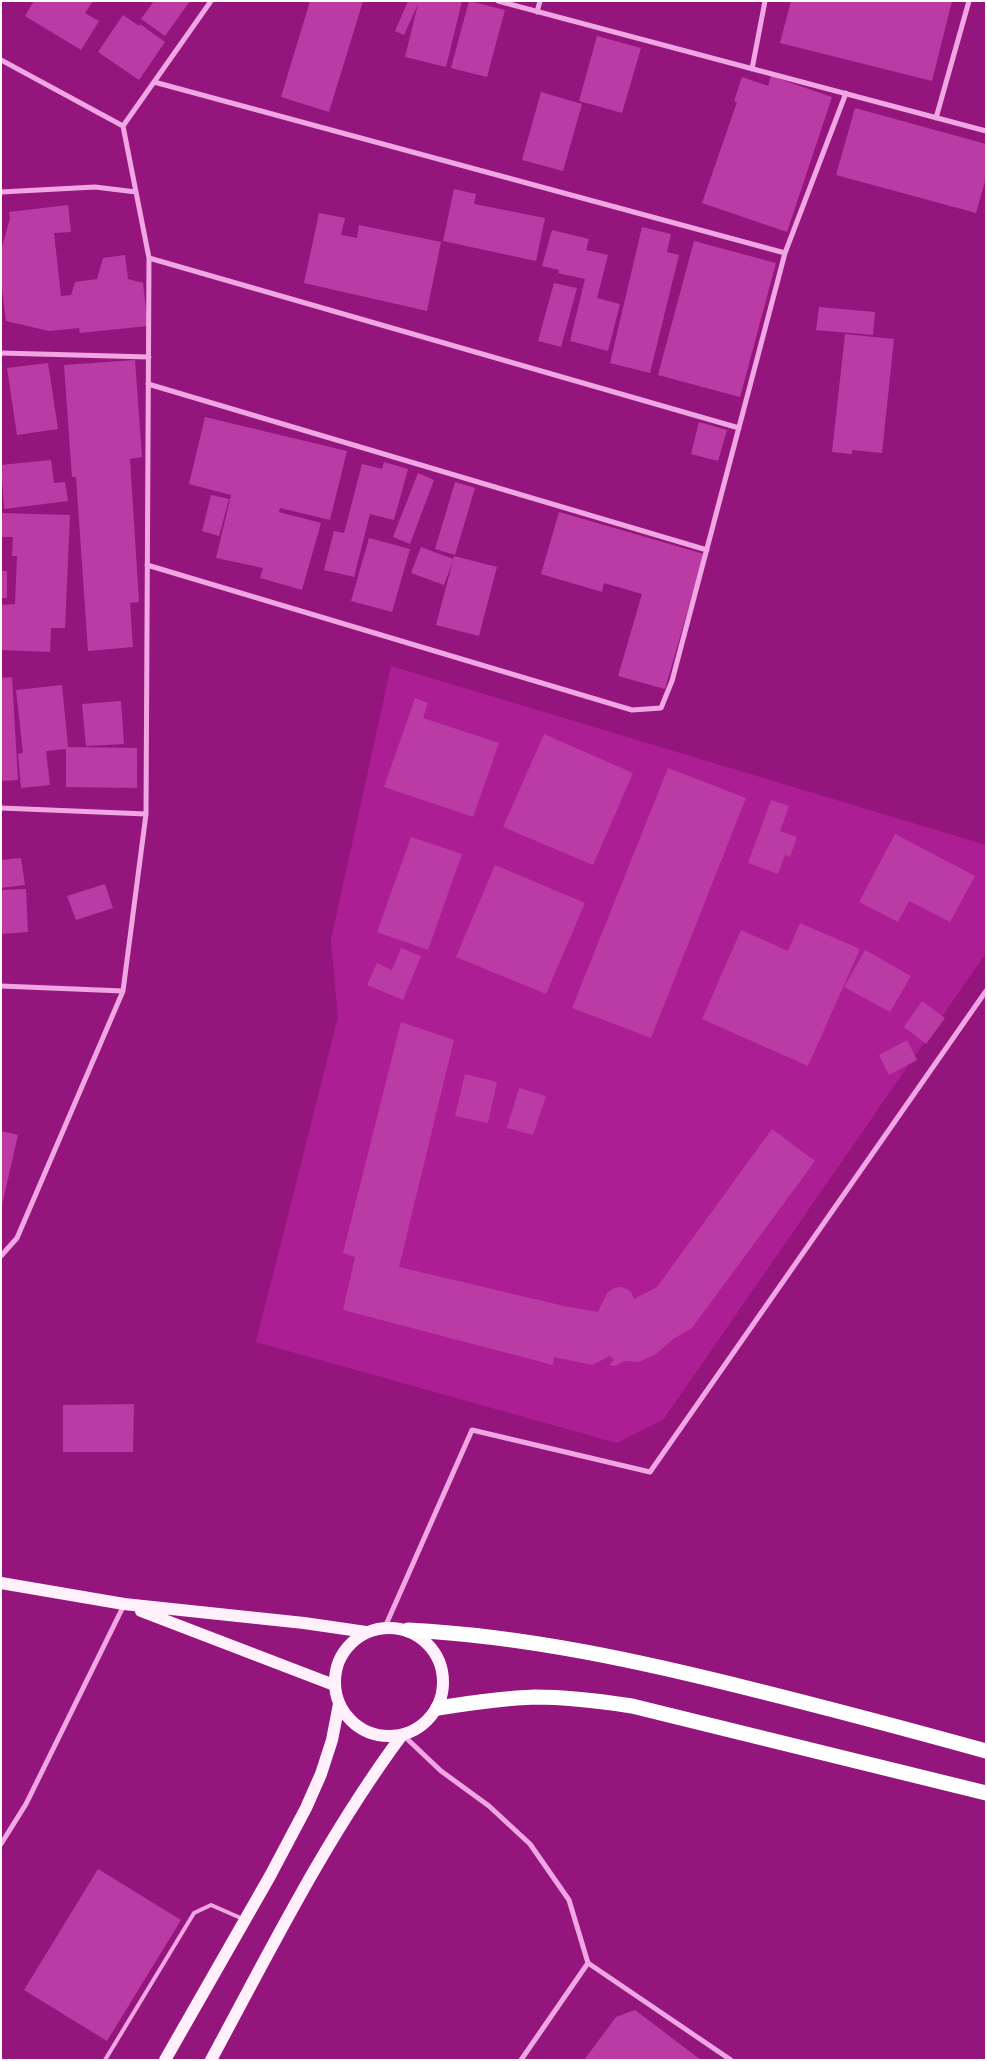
<!DOCTYPE html>
<html>
<head>
<meta charset="utf-8">
<style>
	body { margin:0 }
	#map { position:relative; width:987px; height:2061px; overflow:hidden; background:#94167d; font-family:"Space Grotesk",sans-serif }
	canvas { display:block }
	.frame { position:absolute; inset:0; border:2px solid #fff; pointer-events:none }
</style>
</head>
<body>
<div id="map">
<canvas width="987" height="2061"></canvas>
<div class="frame"></div>
</div>
<script>
const context = document.querySelector('canvas').getContext('2d');
context.lineJoin = 'round';
function fillPath(path, color) {
  context.fillStyle = color;
  context.fill(path, 'evenodd');
}
function stroke(path, color, width, dash) {
  context.strokeStyle = color;
  context.lineWidth = width;
  context.lineCap = dash ? 'butt' : 'round';
  context.setLineDash(dash || []);
  context.stroke(path);
}
fillPath(new Path2D(`
	M391 666 986 845V953L663 1420 617 1443 256 1342 338 1017 331 940Z`), '#ad1e95');
fillPath(new Path2D(`
	M34 1H93L85 13 99 21 81 50 25 16Z
	M154 1H190L165 36 141 19Z
	M310 1H363L329 112 281 97Z
	M408 1H462L446 67 405 57 418 4 404 35 395 31Z
	M469 1 505 10 487 77 451 68Z
	M791 1H952L932 81 780 43Z
	M123 15 139 26 140 24 165 42 139 80 98 52Z
	M597 36 641 48 622 113 579 101Z
	M771 76 832 97 787 232 702 203 737 102 734 101 742 77 768 86Z
	M541 92 582 104 563 171 522 160Z
	M855 108 986 144V178L976 213 836 175Z
	M454 189 476 194 474 204 545 218 536 261 443 241Z
	M68 205 71 232 54 233 61 296 71 295 75 282 97 279 103 258 125 255 128 279 143 283 148 326 80 333 79 328 49 331 6 321 1 281V251L10 218 9 212Z
	M319 213 345 218 341 235 357 238 359 225 441 242 427 311 304 283Z
	M642 227 671 234 667 252 679 255 650 373 610 363Z
	M552 230 589 239 586 250 608 255 597 298 620 304 608 351 570 341 585 279 558 273 559 270 542 266Z
	M694 241 776 263 740 397 658 375Z
	M554 283 577 288 561 347 538 341Z
	M819 307 875 312 873 335 816 330Z
	M845 334 894 339 882 453 852 450V454L832 452Z
	M135 360 142 457 130 459 139 602 130 603 133 647 88 651 76 477H72L64 365Z
	M48 363 58 429 17 435 7 368Z
	M205 417 347 451 330 520 280 508 279 512 321 523 302 590 260 578 263 568 216 558 231 495 189 484Z
	M699 422 727 430 718 461 691 454Z
	M51 460 54 483 65 482 68 501 4 509 1 465Z
	M384 462 408 469 394 520 370 514 354 577 324 570 334 531 344 533 362 464 382 469Z
	M418 473 434 480 410 544 393 537Z
	M455 482 475 488 455 555 435 549Z
	M211 495 229 499 219 536 202 531Z
	M559 512 704 554 665 689 618 676 642 594 604 583 602 592 541 574Z
	M1 513 70 515 65 628H51L50 652 1 650V605L15 604 17 556H12L13 537H1Z
	M369 538 410 549 392 612 351 601Z
	M421 547 453 559 454 556 497 567 479 636 436 625 453 561 444 585 411 573Z
	M1 571H7V598H1Z
	M12 677 18 780 1 781V678Z
	M62 685 68 747 137 748V788L66 787V749L46 751 50 785 21 788 18 754 23 753 16 690Z
	M415 698 428 703 423 718 499 743 473 817 384 787Z
	M121 701 124 744 86 746 82 704Z
	M544 734 633 773 593 865 503 827Z
	M668 768 746 798 651 1038 572 1008Z
	M771 800 789 806 780 831 797 837 790 857 785 855 778 874 748 863Z
	M895 834 975 876 950 922 909 901 898 922 859 902Z
	M411 837 462 854 428 950 377 932Z
	M21 858 25 885 1 888V860Z
	M495 865 585 903 546 994 456 957Z
	M105 884 113 908 76 920 67 896Z
	M26 889 28 932 1 934V890Z
	M800 923 860 949 808 1066 702 1019 741 930 788 951Z
	M401 948 421 956 403 1000 367 985 377 963 392 970Z
	M865 950 911 976 890 1012 844 987Z
	M922 1001 945 1018 926 1044 904 1027Z
	M401 1022 454 1040 399 1267 564 1306 598 1312 607 1293 614 1288 621 1287 627 1289 631 1292 634 1299 657 1287 772 1129 815 1161 692 1328 673 1339 656 1354 639 1362 624 1361 615 1366 609 1365 614 1360 610 1356 592 1365 554 1357 553 1365 343 1310 355 1257 343 1253Z
	M907 1040 917 1060 889 1075 879 1055Z
	M465 1074 497 1082 488 1123 455 1116Z
	M519 1088 546 1096 533 1135 507 1128Z
	M1 1131 18 1135 2 1205H1Z
	M134 1404 133 1452H63V1405Z
	M98 1869 181 1920 107 2041 24 1990Z
	M635 2010 701 2060H584L616 2017Z`), '#ba3ba4');
stroke(new Path2D(`
	M105 2060 194 1913 211 1905 243 1919`), '#f1a6e4', 4);
stroke(new Path2D(`
	M498 1 986 131
	M537 12 540 1
	M1 60 123 126 211 1
	M752 69 765 1
	M936 118 969 1
	M1 192 95 187 136 192
	M785 253 846 93
	M149 258 739 428
	M1 353 149 357
	M148 384 707 550
	M147 565 632 710 661 708 672 681 785 253 154 82
	M1 808 146 814
	M1 986 123 991
	M1 1256 17 1238 123 991 146 814 149 258 123 126
	M385 1627 472 1430 650 1472 986 991
	M403 1735 441 1771 489 1806 530 1844 569 1900 588 1963 731 2060
	M1 1844 26 1804 124 1605
	M521 2060 588 1963`), '#f1a6e4', 5);
stroke(new Path2D(`
	M1 1583 124 1604 304 1623 366 1632
	M141 1611 334 1685
	M335 1682a54 54 0 1 1 108 0a54 54 0 1 1-108 0Z
	M165 2060 270 1876 306 1808 321 1774 332 1740 339 1704
	M211 2060C271 1949 327 1836 402 1735`), '#fff0fc', 12);
stroke(new Path2D(`
	M408 1630C527 1636 644 1662 759 1691 835 1710 910 1730 986 1751
	M438 1708C470 1703 502 1698 535 1697 567 1697 599 1701 632 1706L986 1793`), '#fff', 15);
</script>
</body>
</html>
